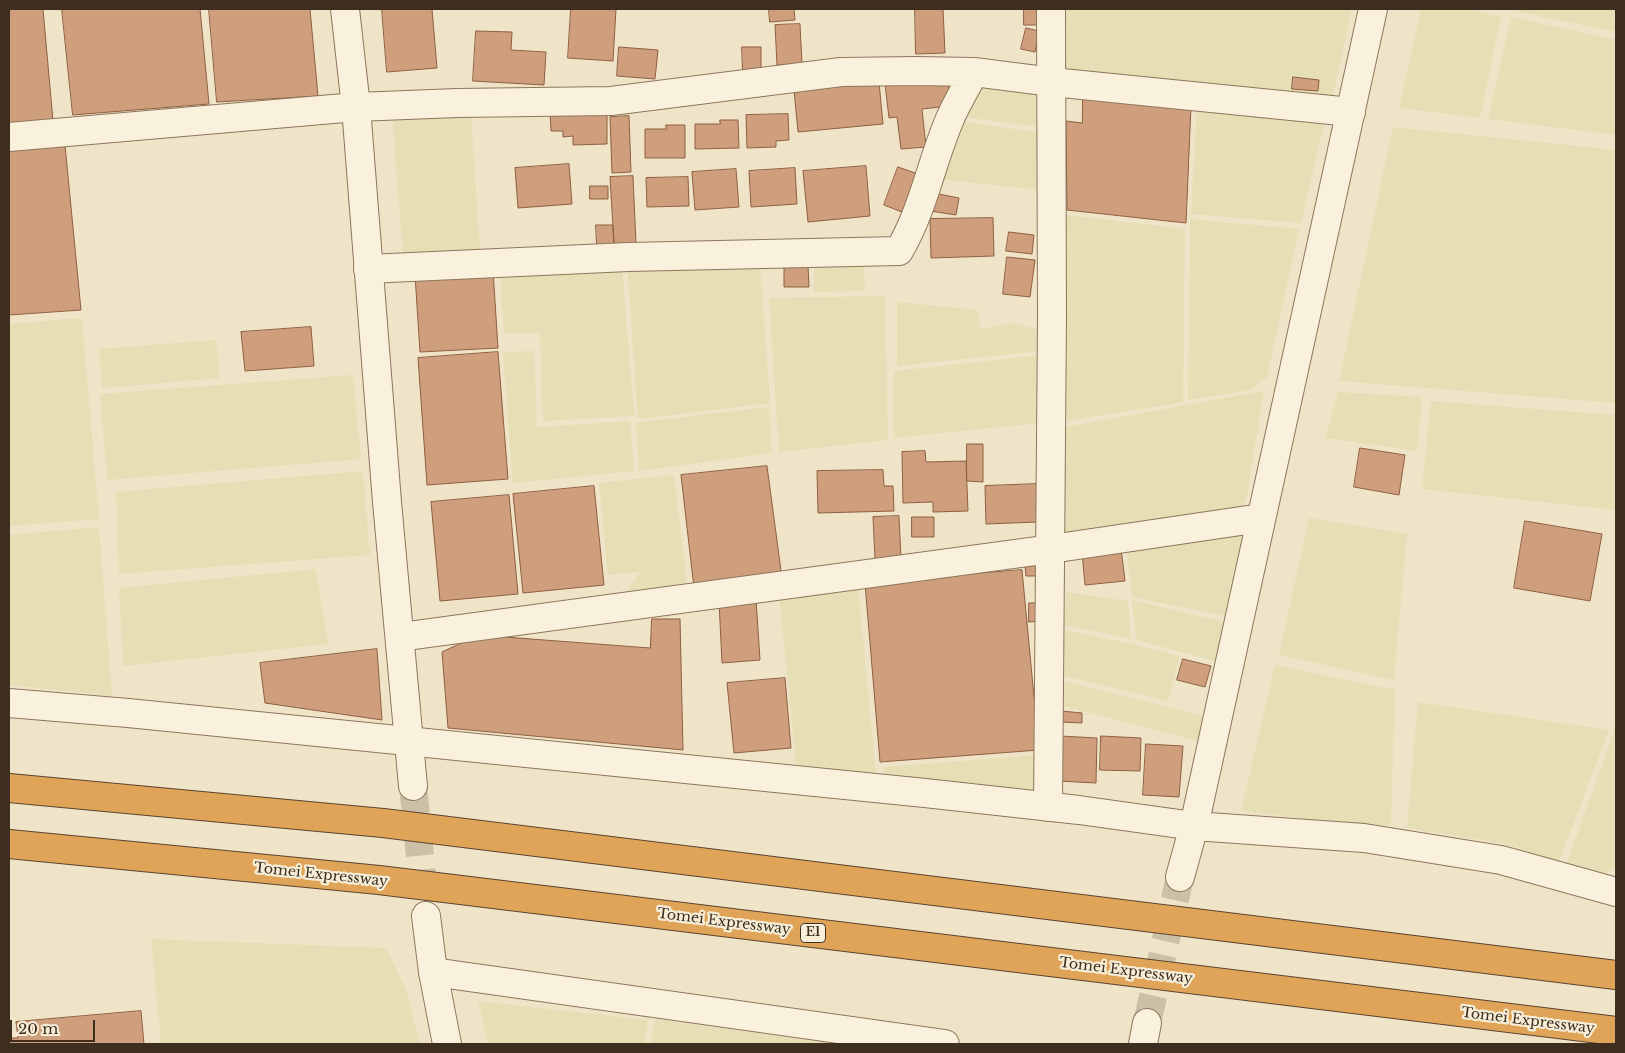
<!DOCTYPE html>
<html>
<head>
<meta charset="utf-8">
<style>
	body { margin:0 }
	#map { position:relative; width:1625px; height:1053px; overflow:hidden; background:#f0e4c8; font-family:"Libre Baskerville",serif }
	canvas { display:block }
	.frame { position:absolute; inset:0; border:10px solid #3d2e20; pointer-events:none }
	.scale { position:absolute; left:10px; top:1020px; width:85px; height:22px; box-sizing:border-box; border:2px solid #3d2e20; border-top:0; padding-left:6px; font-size:15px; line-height:18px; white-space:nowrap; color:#3d2e20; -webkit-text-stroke:4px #f7eed8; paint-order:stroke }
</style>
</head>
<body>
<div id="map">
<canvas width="1625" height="1053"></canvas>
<div class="frame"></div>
<div class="scale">20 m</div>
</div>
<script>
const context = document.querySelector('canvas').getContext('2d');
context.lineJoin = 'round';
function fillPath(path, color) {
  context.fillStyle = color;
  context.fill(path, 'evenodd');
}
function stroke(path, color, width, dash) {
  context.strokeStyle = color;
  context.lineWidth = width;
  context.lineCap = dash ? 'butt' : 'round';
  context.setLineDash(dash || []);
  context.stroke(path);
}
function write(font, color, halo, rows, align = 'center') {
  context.font = font + ' "Libre Baskerville",serif';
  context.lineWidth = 4.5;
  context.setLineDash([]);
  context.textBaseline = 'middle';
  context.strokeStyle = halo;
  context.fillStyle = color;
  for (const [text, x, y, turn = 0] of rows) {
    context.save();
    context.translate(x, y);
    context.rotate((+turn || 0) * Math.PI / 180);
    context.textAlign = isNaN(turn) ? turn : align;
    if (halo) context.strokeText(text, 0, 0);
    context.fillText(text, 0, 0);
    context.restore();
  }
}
fillPath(new Path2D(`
	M1066 9H1352L1332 100 1065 72Z
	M1421 9H1465L1501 16 1480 118 1399 108Z
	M1507 9H1609L1616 10V32Z
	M1511 17 1616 40V135L1488 119Z
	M982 86 1038 92 1041 127 962 117Z
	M1197 107 1325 119 1301 223 1191 214Z
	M471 114 480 248 475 254 403 255 392 115Z
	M959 121 1041 133 1040 190 937 179Z
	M1393 127 1616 150V403L1339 381Z
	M1066 215 1185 229 1183 402 1067 421Z
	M1190 219 1299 229 1267 377 1250 390 1188 400Z
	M814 259H864L865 291 814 292Z
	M760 263 770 403 638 419 627 264Z
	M622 264 634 416 543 421 540 333H504L500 271Z
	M885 296 888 440 779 452 769 298Z
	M897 302 978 310 980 329 1013 323 1039 330 1040 351 897 366Z
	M82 318 99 519 9 526V324Z
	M216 340 220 378 102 388 99 349Z
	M534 351 537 427 630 421 634 471 513 483 503 352Z
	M1042 355 1039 423 894 438V371Z
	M353 375 361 459 107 480 100 394Z
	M1264 391 1246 501 1232 514 1063 536 1065 427Z
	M1338 392 1422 397 1417 451 1325 438Z
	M1431 401 1616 415V510L1422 489Z
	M769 407 772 453 639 471 636 423Z
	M363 471 370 555 119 574 116 492Z
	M674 475 688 591 621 600 640 572 608 575 599 483Z
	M1309 518 1407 534 1394 680 1279 655Z
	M99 527 112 696 9 685V535Z
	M1238 531 1246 538 1226 616 1132 597 1126 545Z
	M316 569 328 644 123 666 119 588Z
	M858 587 876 775 796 764 779 595Z
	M1066 592 1128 601 1131 639 1064 625Z
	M1132 600 1225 622 1216 661 1136 640Z
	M1064 630 1133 644 1180 656 1168 701 1064 676Z
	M1275 665 1395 690 1391 823 1383 828 1241 811Z
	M1064 681 1204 716 1198 741 1063 706Z
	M1418 702 1609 730 1558 864 1506 844 1407 828Z
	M1616 725V867L1605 874 1566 866Z
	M1039 755V791L885 775 884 767Z
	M151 939 386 948 406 989 420 1044H161Z
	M478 1001 648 1020 645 1044H488Z
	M655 1019 834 1044H651Z`), '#e6deb5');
const building = new Path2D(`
	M9 9H43L53 121 9 125Z
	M62 9H200L209 104 73 115Z
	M209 9H310L318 96 217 102Z
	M382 9H432L437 68 387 72Z
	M571 9H616L613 61 568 58Z
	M769 9H794L795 20 770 22Z
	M915 9H943L945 53 916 54Z
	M1024 9H1037L1038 25H1024Z
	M800 24 802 64 777 65 775 25Z
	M1026 28 1039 31 1035 52 1021 49Z
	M476 31 512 32 511 50 546 52 544 85 473 81Z
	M619 47 658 50 655 79 617 76Z
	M742 47H761V70L743 71Z
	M1293 77 1319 80 1318 91 1292 89Z
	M948 78 950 106 922 109 926 147 901 149 897 117 889 118 885 84Z
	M879 82 883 124 798 132 794 90Z
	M1083 95 1191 106 1186 223 1067 210 1066 121 1082 123Z
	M607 111V144L573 145V136L563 137V131H551L550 112Z
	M788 114 789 140 776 141V147L747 148 746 115Z
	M629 116 631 172 612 173 610 117Z
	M720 120H738L739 148 695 149V124H720Z
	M666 125H685V158H645V129H666Z
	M65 145 81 310 9 315V150Z
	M569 164 572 204 518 208 515 168Z
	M866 166 870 216 808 222 803 171Z
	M898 167 921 175 907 214 884 205Z
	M795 168 797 204 751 207 749 171Z
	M736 169 739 207 695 210 692 172Z
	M633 176 636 243 614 244 610 177Z
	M688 177 689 206 647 207 646 178Z
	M590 186H608V199H590Z
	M934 193 959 198 956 215 930 211Z
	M993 218 994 256 931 258 930 219Z
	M596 225H613L614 244 597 245Z
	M1009 232 1034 235 1032 254 1006 251Z
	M1007 257 1035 260 1030 297 1003 294Z
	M808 266 809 287H784V267Z
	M493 270 498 348 420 352 415 275Z
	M311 327 314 366 245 371 241 332Z
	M498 352 508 479 427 485 418 358Z
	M967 444H983V482L967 481Z
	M1360 448 1405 455 1399 495 1354 487Z
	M925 451 926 462 966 461 968 511 933 512V502L903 503 902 452Z
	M767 466 782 578 694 588 681 475Z
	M883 470 884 486H893L894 511 818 513 817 471Z
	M1037 484 1038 522 986 524 985 486Z
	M594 486 604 585 523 593 513 494Z
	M509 495 518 594 440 601 431 502Z
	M899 516 901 558 875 559 873 517Z
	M912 517H934V537H912Z
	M1525 521 1602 534 1590 601 1514 588Z
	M1121 548 1125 581 1085 585 1082 552Z
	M1038 564V576H1026L1025 565Z
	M1022 570 1039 750 880 762 865 583Z
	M756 599 760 660 722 663 719 601Z
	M1029 603H1041V621L1029 622Z
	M652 619H680L683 750 448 728 442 652 478 635 650 648Z
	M377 649 382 720 265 703 260 663Z
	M1183 659 1211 666 1205 687 1177 680Z
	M785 678 791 748 734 753 727 683Z
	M1061 711 1082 713V723L1060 722Z
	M1060 736 1097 738 1096 783 1058 781Z
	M1101 736 1141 738 1140 771 1100 770Z
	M1146 744 1183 746 1179 797 1143 795Z
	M141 1011 144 1044H9V1038H18L16 1022Z`);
fillPath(building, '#cf9f7d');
stroke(building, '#8d5f41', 1);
stroke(new Path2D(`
	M1147 1023 1180 877`), '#ccc0a6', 28, [28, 14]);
stroke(new Path2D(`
	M413 786 426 916`), '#ccc0a6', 28, [28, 14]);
const minor = new Path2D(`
	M9 137 356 107 457 103 611 101 841 72 916 71 974 72 1052 82 1351 112
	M368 269 628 257 899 251C923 210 931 164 949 121 956 104 966 88 974 72
	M400 637 1051 549 1261 518
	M9 703 128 713 925 793 1079 810 1194 826 1364 838 1501 860 1616 892
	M1048 807 1052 317 1051 9
	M1180 877 1194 826 1373 9
	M433 972 945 1044
	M1143 1044 1147 1023`);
const tertiary = new Path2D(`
	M345 9 356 107 387 502 413 786
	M426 916 433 972 447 1044`);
const motorway = new Path2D(`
	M9 788 383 823 1616 975
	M9 844 379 880 1616 1031`);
stroke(minor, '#8d765c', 30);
stroke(tertiary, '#8d765c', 30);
stroke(motorway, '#5b4430', 30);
stroke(minor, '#faf1dc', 28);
stroke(tertiary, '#faf1dc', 28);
stroke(motorway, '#e0a458', 28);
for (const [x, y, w] of [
	[813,933,25]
]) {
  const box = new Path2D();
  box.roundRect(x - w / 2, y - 9.5, w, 19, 4);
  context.fillStyle = '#f7eed8';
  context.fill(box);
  stroke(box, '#3d2e20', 1);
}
write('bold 12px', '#3d2e20', null, [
	["E1",813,933]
]);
write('14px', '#3d2e20', '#f7eed8', [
	["Tomei Expressway",321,875,6],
	["Tomei Expressway",724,922,7],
	["Tomei Expressway",1126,971,7],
	["Tomei Expressway",1528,1021,7]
]);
</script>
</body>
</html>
